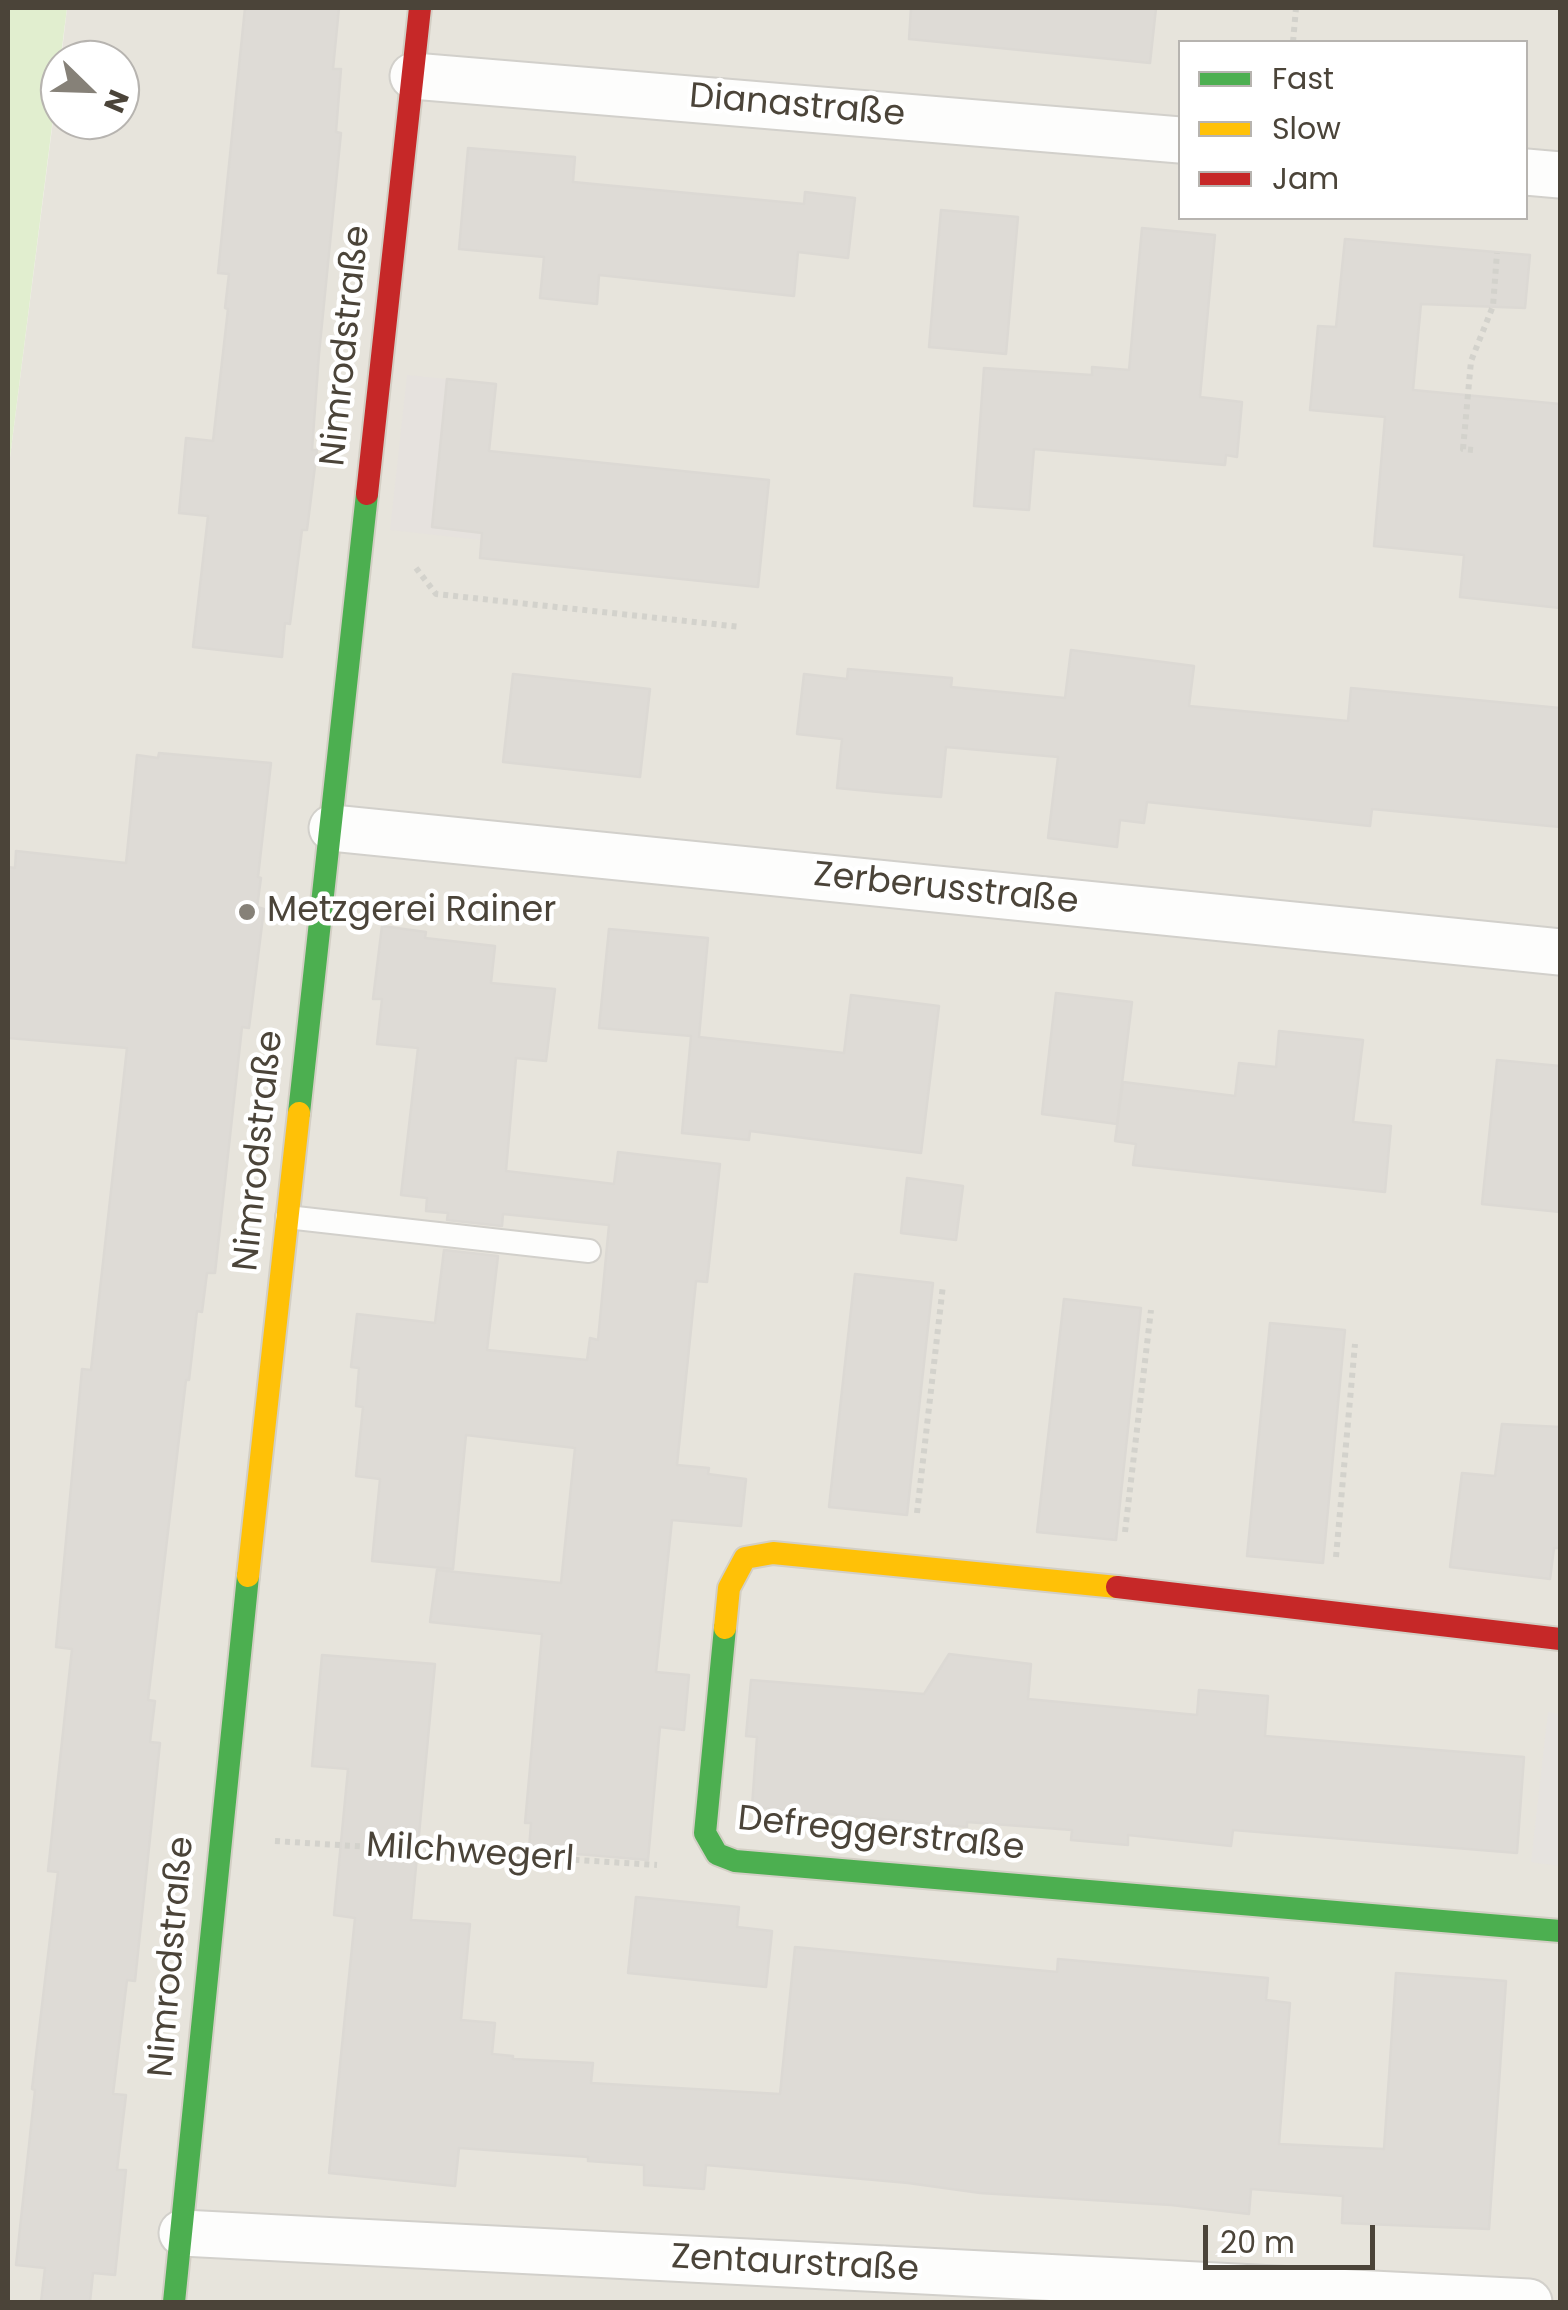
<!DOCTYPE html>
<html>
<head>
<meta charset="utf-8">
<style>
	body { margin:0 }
	#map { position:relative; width:1568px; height:2310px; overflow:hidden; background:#f4f2ee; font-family:Poppins,sans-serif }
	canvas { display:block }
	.frame { position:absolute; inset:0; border:10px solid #4b4439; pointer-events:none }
	.legend { position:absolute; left:1178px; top:40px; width:350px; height:180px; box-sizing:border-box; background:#fff; border:2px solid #b7b4b0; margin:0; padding:12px 18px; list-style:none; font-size:30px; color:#4b4439 }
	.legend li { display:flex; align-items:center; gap:20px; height:50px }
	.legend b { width:50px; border:2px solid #b7b4b0 }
	.north { position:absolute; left:40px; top:40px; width:100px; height:100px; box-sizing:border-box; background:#fff; border:2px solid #b7b4b0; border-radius:50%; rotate:113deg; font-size:28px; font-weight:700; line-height:40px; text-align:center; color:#4b4439 }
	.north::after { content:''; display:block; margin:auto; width:35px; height:45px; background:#868178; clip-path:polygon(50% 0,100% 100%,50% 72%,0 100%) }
	.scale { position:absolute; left:1203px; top:2225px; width:172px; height:45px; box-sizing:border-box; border:5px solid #4b4439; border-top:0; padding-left:12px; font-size:30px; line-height:35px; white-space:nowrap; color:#4b4439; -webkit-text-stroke:8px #fff; paint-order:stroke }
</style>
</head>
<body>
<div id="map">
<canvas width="1568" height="2310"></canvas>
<div class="frame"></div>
<ul class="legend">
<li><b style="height:12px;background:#4caf50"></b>Fast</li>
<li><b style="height:12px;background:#ffc107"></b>Slow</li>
<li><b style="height:12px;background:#c62828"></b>Jam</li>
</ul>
<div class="north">N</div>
<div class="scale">20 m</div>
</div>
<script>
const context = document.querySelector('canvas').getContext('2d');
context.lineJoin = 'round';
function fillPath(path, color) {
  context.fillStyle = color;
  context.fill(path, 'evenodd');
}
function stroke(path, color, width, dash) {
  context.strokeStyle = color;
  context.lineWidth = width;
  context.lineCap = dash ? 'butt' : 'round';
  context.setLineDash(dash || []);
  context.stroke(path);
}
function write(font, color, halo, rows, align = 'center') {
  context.font = font + ' Poppins,sans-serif';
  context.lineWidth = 9;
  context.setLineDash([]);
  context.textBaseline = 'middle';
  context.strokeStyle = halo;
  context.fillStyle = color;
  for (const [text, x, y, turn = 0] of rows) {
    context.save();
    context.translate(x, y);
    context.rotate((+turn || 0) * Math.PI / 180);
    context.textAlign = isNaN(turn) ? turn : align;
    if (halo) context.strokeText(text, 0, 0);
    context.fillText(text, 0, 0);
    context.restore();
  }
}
fillPath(new Path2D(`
	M67 8H1560V2302H8V473L60 66V120H120V60H61ZM1180 42H1526V218H1180Z`), '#e7e4dc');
fillPath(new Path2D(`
	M407 375 496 384 480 540 390 530Z`), '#e6e2de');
fillPath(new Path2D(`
	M8 8H67L8 473Z`), '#e1eecf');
fillPath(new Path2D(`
	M1548 1712 1560 1714V1866L1531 1862Z`), '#e6e3df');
const building = new Path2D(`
	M245 8H339L333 69H341L336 132 341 133 319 354 312 450H317L307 530H302L290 624 285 623 282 657 193 647 208 516 179 513 186 438 213 441 228 309 225 308 229 274 218 273Z
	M911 8H1156L1150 63 909 39Z
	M468 148 575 157 573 182 804 204 805 192 855 198 848 258 798 252 794 296 599 275 597 304 540 298 544 257 459 249Z
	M941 210 1018 217 1006 354 929 347Z
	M1142 228 1215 235 1200 397 1242 402 1237 457 1226 455 1225 465 1034 449 1029 510 974 506 984 368 1092 375V367L1129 370Z
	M1345 239 1530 255 1525 308 1421 304 1413 390 1560 404V608L1460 597 1464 555 1374 546 1385 417 1310 410 1318 326 1336 327Z
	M447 379 496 384 489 451 769 480 758 587 480 558 482 533 432 527Z
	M1071 650 1194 666 1189 706 1348 721 1351 688 1560 708V827L1372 809 1370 826 1147 802 1144 823 1120 820 1117 847 1048 838 1058 757 946 747 941 797 889 793 837 788 842 739 797 734 804 674 847 679 848 669 952 678 951 687 1065 698Z
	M513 674 650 689 640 777 503 762Z
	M159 753 271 763 258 877 261 878 257 907 264 909 249 1028 242 1027 215 1273H207L202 1312 197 1311 189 1380H186L148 1700 155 1701 150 1742 160 1743 135 1981 127 1980 113 2094 126 2095 117 2170H126L115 2275 93 2273 90 2302H41L45 2268 16 2265 35 2090 32 2089 58 1872 48 1871 72 1649 56 1647 82 1369 91 1370 127 1048 8 1038V867L15 868 16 851 126 863 137 755 158 758Z
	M382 926 426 932 425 938 495 946 491 983 555 989 546 1061 516 1058 506 1171 614 1184 618 1152 720 1164 707 1282 696 1281 677 1465 709 1468 708 1474 746 1479 741 1526 672 1520 656 1672 689 1675 684 1730 660 1727 648 1860 529 1850 531 1823H525L542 1634 430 1622 437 1570 561 1583 575 1448 466 1435 453 1569 372 1561 380 1479 356 1476 363 1407 356 1406 359 1368 351 1367 357 1314 435 1323 444 1250 498 1256 487 1350 587 1360 590 1338 598 1340 609 1225 503 1214 502 1226 447 1220 448 1213 426 1211 427 1198 401 1195 418 1048 377 1044 382 999H373Z
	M609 929 708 938 699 1037 844 1053 851 995 939 1006 921 1153 750 1131 749 1140 682 1133 691 1036 599 1028Z
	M1056 993 1132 1002 1117 1124 1042 1114Z
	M1279 1031 1363 1040 1353 1122 1391 1126 1385 1192 1133 1165 1136 1144 1115 1141 1123 1082 1235 1096 1239 1063 1276 1067Z
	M1497 1060 1560 1066V1212L1482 1204Z
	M907 1178 963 1186 956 1240 901 1233Z
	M855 1274 933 1283 907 1515 829 1507Z
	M1064 1299 1141 1308 1116 1540 1037 1532Z
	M1270 1323 1345 1330 1323 1563 1247 1556Z
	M1502 1424 1560 1427V1548H1554L1550 1579 1450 1567 1462 1473 1495 1476Z
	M949 1654 1031 1664 1028 1699 1197 1715 1199 1690 1268 1696 1265 1736 1524 1757 1517 1853 1233 1830 1231 1846 1128 1835V1845L1071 1840 1072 1830 967 1822V1827L752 1807 757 1737 746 1736 751 1680 924 1694Z
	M322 1655 435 1664 411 1920 470 1924 461 2020 495 2023 492 2054 513 2056V2059L593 2063 591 2083 780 2094 795 1947 1057 1972 1058 1959 1268 1978 1266 2000 1290 2003 1279 2144 1384 2149 1396 1973 1506 1981 1489 2229 1342 2223 1343 2196 1251 2189 1249 2214 1171 2205 980 2193 908 2183 706 2165 704 2189 644 2185V2165L588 2161V2157L459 2148 455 2186 329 2173 355 1918 334 1915 348 1769 312 1766Z
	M636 1897 739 1907 737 1927 772 1931 766 1987 628 1973Z`);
fillPath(building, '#dedbd6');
stroke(building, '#dcd9d4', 2.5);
const lane = new Path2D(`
	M287 1217 589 1251`);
const street = new Path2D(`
	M413 76 1180 140
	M1526 172 1560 175
	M332 828 1560 952
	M182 2233 1529 2302`);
const fast = new Path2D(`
	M299 1113 367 494
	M725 1628 705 1833 717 1854 735 1861 1560 1931
	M174 2302 248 1576`);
const slow = new Path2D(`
	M248 1576 299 1113
	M725 1628 729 1588 745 1558 773 1553 1117 1587`);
const jam = new Path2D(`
	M367 494 420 8
	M1117 1587 1560 1639`);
stroke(lane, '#d2d0cb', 26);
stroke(street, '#d2d0cb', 49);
stroke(fast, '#d3cfc5', 26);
stroke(slow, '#d3cfc5', 26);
stroke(jam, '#d3cfc5', 26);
stroke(new Path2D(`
	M1293 42 1296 8
	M1473 450 1463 449 1471 361 1493 306 1497 253
	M416 568 436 594 741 627
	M917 1513 943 1285
	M1125 1532 1151 1310
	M1336 1557 1355 1344
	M275 1841 657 1865`), '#d3d2cc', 6, [5, 5]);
stroke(lane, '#fdfdfc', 22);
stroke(street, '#fdfdfc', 45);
stroke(fast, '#4caf50', 22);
stroke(slow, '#ffc107', 22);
stroke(jam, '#c62828', 22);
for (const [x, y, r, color] of [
	[247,912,10,"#868178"]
]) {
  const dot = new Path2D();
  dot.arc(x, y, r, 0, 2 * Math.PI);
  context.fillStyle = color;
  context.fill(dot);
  stroke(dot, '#fff', 4);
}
write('35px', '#4b4439', '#fff', [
	["Dianastraße",797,107,5],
	["Nimrodstraße",347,346,-84],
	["Zerberusstraße",946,890,6],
	["Nimrodstraße",260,1151,-84],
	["Defreggerstraße",881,1835,6],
	["Milchwegerl",470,1854,4],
	["Nimrodstraße",173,1957,-85],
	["Zentaurstraße",795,2265,3]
]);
write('35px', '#4b4439', '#fff', [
	["Metzgerei Rainer",267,912]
], 'left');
</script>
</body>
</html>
